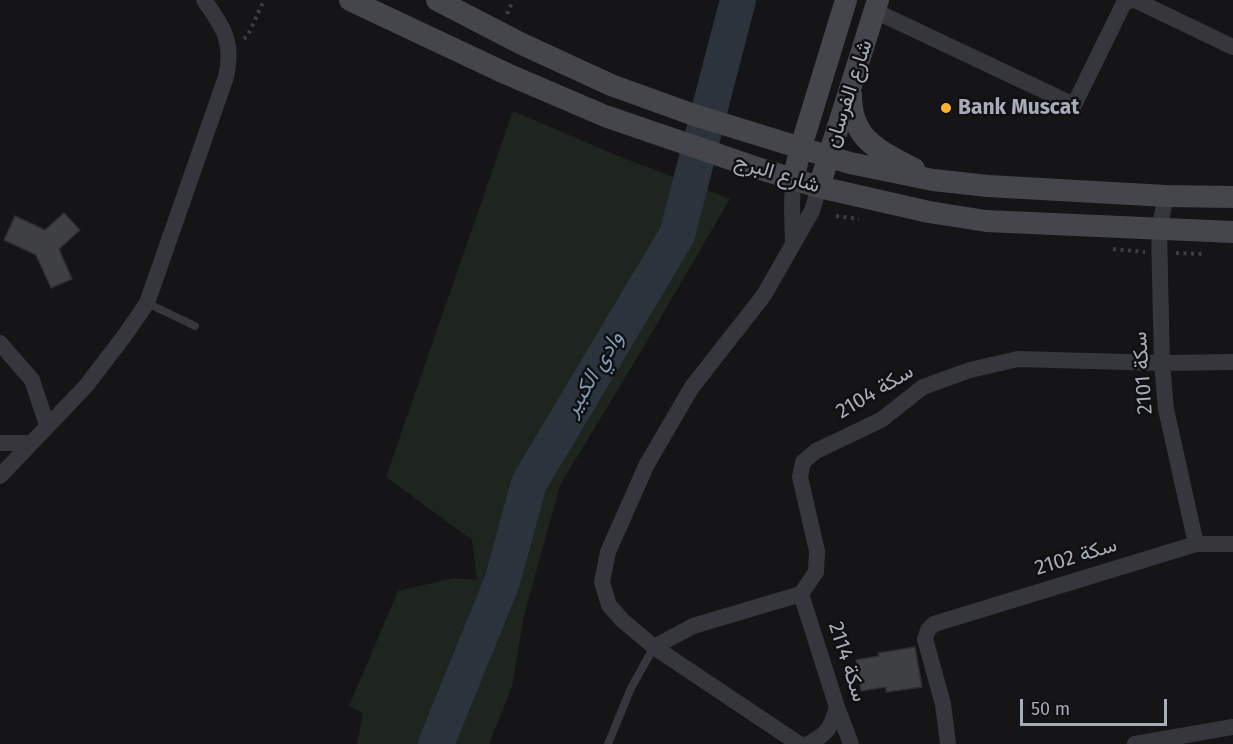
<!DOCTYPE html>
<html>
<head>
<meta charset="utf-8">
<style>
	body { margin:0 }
	#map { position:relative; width:1233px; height:744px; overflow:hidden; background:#151517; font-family:"Fira Sans",sans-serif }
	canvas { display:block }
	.scale { position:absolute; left:1020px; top:699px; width:147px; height:27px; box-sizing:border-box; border:3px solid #a6acb8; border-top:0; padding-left:8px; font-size:18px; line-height:21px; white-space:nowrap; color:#a6acb8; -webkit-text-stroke:4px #101012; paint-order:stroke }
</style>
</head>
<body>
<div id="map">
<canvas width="1233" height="744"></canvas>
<div class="scale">50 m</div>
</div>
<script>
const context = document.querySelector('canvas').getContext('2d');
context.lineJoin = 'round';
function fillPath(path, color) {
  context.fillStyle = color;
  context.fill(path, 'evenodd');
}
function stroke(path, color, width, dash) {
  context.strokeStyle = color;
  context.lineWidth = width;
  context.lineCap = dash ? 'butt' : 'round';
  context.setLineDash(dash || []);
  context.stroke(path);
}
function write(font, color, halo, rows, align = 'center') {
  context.font = font + ' "Fira Sans",Vazirmatn,sans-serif';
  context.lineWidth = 5;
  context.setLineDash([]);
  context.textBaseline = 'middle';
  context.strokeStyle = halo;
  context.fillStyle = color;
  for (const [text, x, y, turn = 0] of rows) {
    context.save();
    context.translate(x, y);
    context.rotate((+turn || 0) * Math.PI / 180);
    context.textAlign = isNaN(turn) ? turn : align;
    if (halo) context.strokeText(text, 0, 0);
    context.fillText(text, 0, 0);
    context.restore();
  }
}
fillPath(new Path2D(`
	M513 111 611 153 730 199 637 358 560 485 524 616 512 687 489 744H357L363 713 349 706 398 591 454 578 477 580 472 540 386 477Z`), '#1d251e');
stroke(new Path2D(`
	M436 744 502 582 529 483 677 235 738 0`), '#2b343c', 36);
const building = new Path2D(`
	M64 213 80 230 59 249 72 279 51 288 36 255 4 240 15 216 45 230Z
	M915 647 922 687 886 692V687L861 691 856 660 879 656 878 653Z`);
fillPath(building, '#3f4044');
stroke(building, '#2f2f33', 1.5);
stroke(new Path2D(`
	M507 14 513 0
	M244 39 248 35 264 0
	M836 216 859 219
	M1113 249 1145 252
	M1176 253 1202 254`), '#3c3e43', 4, [3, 4.5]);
stroke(new Path2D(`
	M147 303 195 326
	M608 744 631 688 654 647`), '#36373c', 8);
stroke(new Path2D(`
	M1135 0 1233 47
	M875 11 1074 105 1124 3 1132 0
	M1166 196 1159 230 1162 363 1166 409 1196 544
	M793 244 792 205 793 180
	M0 343 32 380 47 425
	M0 443H31
	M0 476 86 386 125 335 147 303 226 77C234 42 223 27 204 0
	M801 594 837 707 851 744
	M654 647 693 626 801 594 816 572 817 551 800 477 803 462 816 451 881 420 923 387 970 370 1018 359 1162 363 1233 362
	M799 744 654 647 622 620 609 605 602 582 608 552 647 464 692 387 764 295 812 211 819 187
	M808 744C828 734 831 727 837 707
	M948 744 943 704 925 639 928 630 934 624 1196 544H1233
	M1135 744 1233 727`), '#36373c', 16);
stroke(new Path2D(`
	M350 0 507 74 605 116 754 167 819 187 929 212 986 221 1233 232
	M437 0 522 44 611 85 694 115 850 163 933 180 988 186 1166 196 1233 197
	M851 95C851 140 879 150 914 169
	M793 180 801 147 846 0
	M819 187 878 0`), '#44464c', 22);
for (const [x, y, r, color] of [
	[946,108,6,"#fab32a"]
]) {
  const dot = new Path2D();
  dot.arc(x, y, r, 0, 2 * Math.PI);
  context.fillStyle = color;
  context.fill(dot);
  stroke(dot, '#101012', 2);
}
write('21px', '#a6acb8', '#101012', [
	["شارع الفرسان",849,94,-72],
	["شارع البرج",777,174,17],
	["سكة 2101",1143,373,-94],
	["سكة 2104",875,392,-31],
	["سكة 2102",1076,557,-17],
	["سكة 2114",847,662,72]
]);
write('bold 21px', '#a6acb8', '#101012', [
	["Bank Muscat",958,108]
], 'left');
write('italic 22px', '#7c9ab4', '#101012', [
	["وادي الكبير",594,374,-59]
]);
</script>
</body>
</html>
